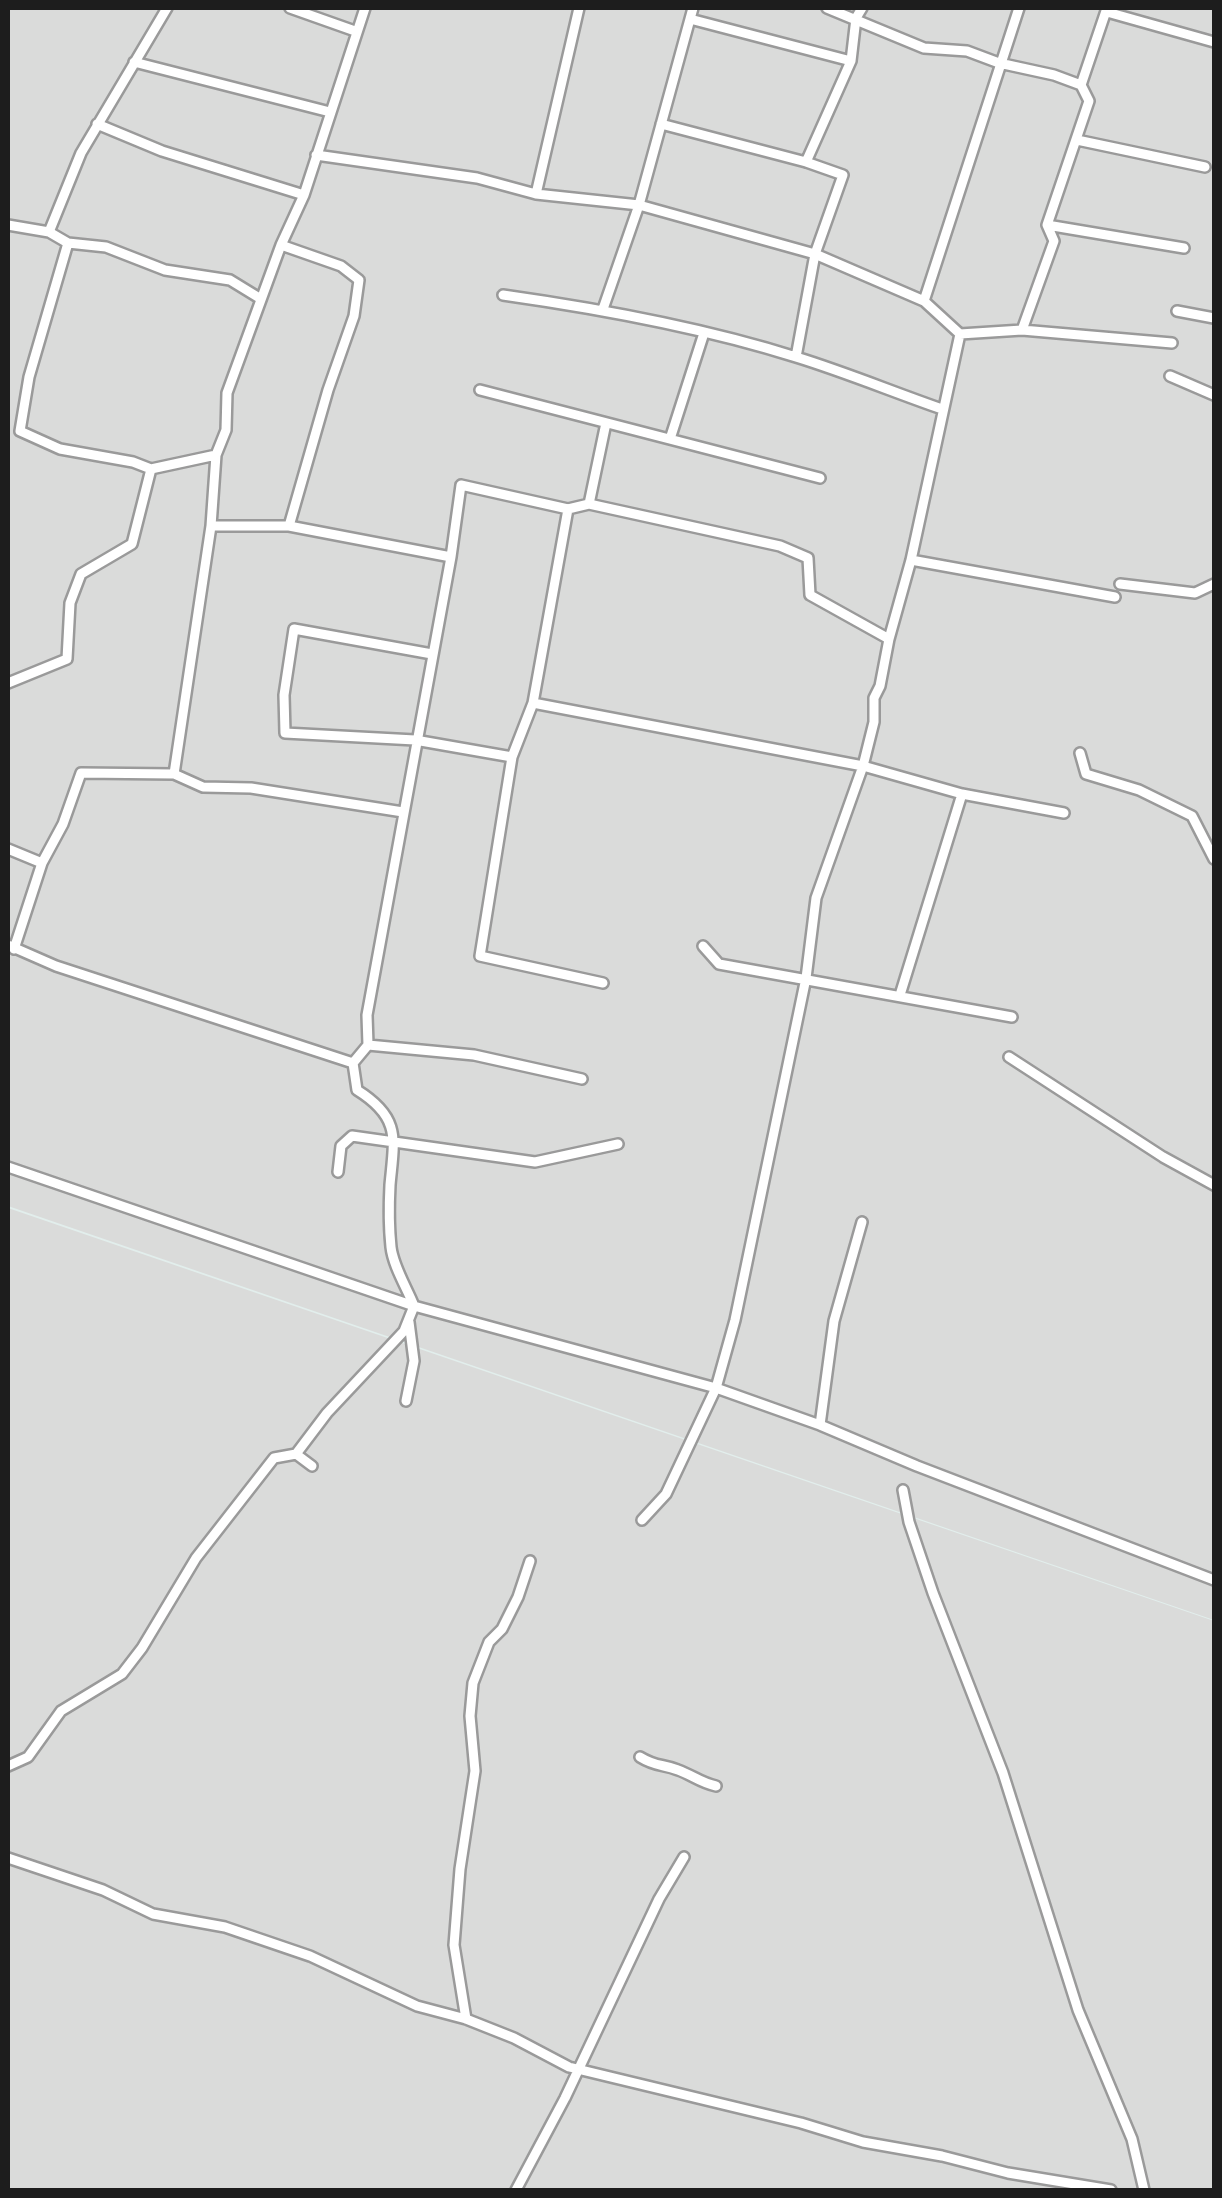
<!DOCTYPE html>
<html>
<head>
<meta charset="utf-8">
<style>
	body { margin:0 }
	#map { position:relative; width:1222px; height:2198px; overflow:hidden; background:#e2eeec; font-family:"Exo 2",sans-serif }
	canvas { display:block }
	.frame { position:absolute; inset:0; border:10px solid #1d1d1d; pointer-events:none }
</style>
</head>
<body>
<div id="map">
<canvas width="1222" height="2198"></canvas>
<div class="frame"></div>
</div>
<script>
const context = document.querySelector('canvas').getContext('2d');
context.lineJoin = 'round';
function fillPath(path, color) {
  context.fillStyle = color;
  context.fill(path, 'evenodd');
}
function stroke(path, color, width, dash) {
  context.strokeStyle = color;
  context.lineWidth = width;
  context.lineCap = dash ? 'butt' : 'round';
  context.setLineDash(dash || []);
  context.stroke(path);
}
fillPath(new Path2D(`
	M8 8H1214V1620L8 1206Z
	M8 1208 1214 1621V2190H8Z`), '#dadbda');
const minor = new Path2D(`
	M290 8 355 31
	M827 8 924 48 967 51 999 63 1054 75 1081 85
	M1107 12 1214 42
	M690 19 851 61
	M134 62 330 112
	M97 124 162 151 304 195
	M661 124 806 162 843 175 815 254 796 357
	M1077 140 1205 167
	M316 155 477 178 536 194 639 205 815 254 924 301 960 334 1022 330 1172 343
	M806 162 851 61 856 18 862 8
	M536 194 579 8
	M8 225 49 232 68 243 106 247 165 270 230 280 261 299
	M1047 225 1184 248
	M49 232 81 153 167 8
	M68 243 29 377 20 431 60 449 133 462 151 469 216 455
	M281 245 341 266 359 280 354 316 328 390 289 526
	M503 295C602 309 701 327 796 357 845 372 893 392 942 409
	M924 301 1019 8
	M603 309 639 205 693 8
	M1177 311 1214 318
	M1022 330 1054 241 1047 225 1089 101 1081 85 1107 8
	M1170 376 1214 395
	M480 390 820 478
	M670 439 704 333
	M589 504 606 423
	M211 526H289L451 557
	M911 560 1115 597
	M1120 584 1195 593 1214 584
	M432 654 294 629 284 695 285 733 415 740 512 757 533 703 863 766 962 794 1064 813
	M8 683 67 659 70 603 81 574 132 544 151 469
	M533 703 568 509
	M1080 753 1086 774 1139 790 1192 816 1214 859
	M512 757 480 956 603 983
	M174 774 211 526 216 455 226 430 227 393 281 245 304 195 365 8
	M8 849 42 863
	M8 945 56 966 353 1063
	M703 946 719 964 1012 1017
	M14 949 42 863 63 824 81 773 174 774 203 787 251 788 403 812
	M900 995 962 794
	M368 1045 474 1055 582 1079
	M1009 1057 1163 1157 1214 1185
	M8 1167 414 1306 716 1388 820 1425 917 1466 1214 1580
	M338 1172 341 1146 352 1136 535 1162 618 1144
	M406 1401 414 1361 409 1322
	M820 1425 834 1321 862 1222
	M296 1454 327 1413 404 1331 414 1306C407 1288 393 1266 391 1247 389 1228 389 1204 390 1185 394 1140 402 1118 357 1090L353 1063 368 1045 367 1015 451 557 461 485 568 509 589 504 780 546 808 558 810 595 889 639
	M903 1490 909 1522 933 1593 1003 1773 1078 2010 1132 2139 1144 2190
	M642 1520 666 1494 716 1388 735 1320 806 978 816 898 863 766 874 722V698L880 686 889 639 911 560 960 334
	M640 1757C656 1767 663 1764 678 1770 692 1775 701 1783 716 1786
	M8 1766 28 1757 61 1711 122 1674 142 1648 196 1558 274 1458 296 1454 312 1466
	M8 1858 103 1890 153 1914 225 1927 310 1956 417 2006 466 2019 514 2038 569 2067 801 2123 863 2142 942 2156 1008 2173 1111 2190
	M466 2019 454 1945 460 1869 475 1771 470 1716 473 1683 489 1642 502 1629 518 1597 530 1561
	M516 2190 565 2098 659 1899 684 1857`);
stroke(minor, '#9a9a9a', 14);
stroke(minor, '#fff', 9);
</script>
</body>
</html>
